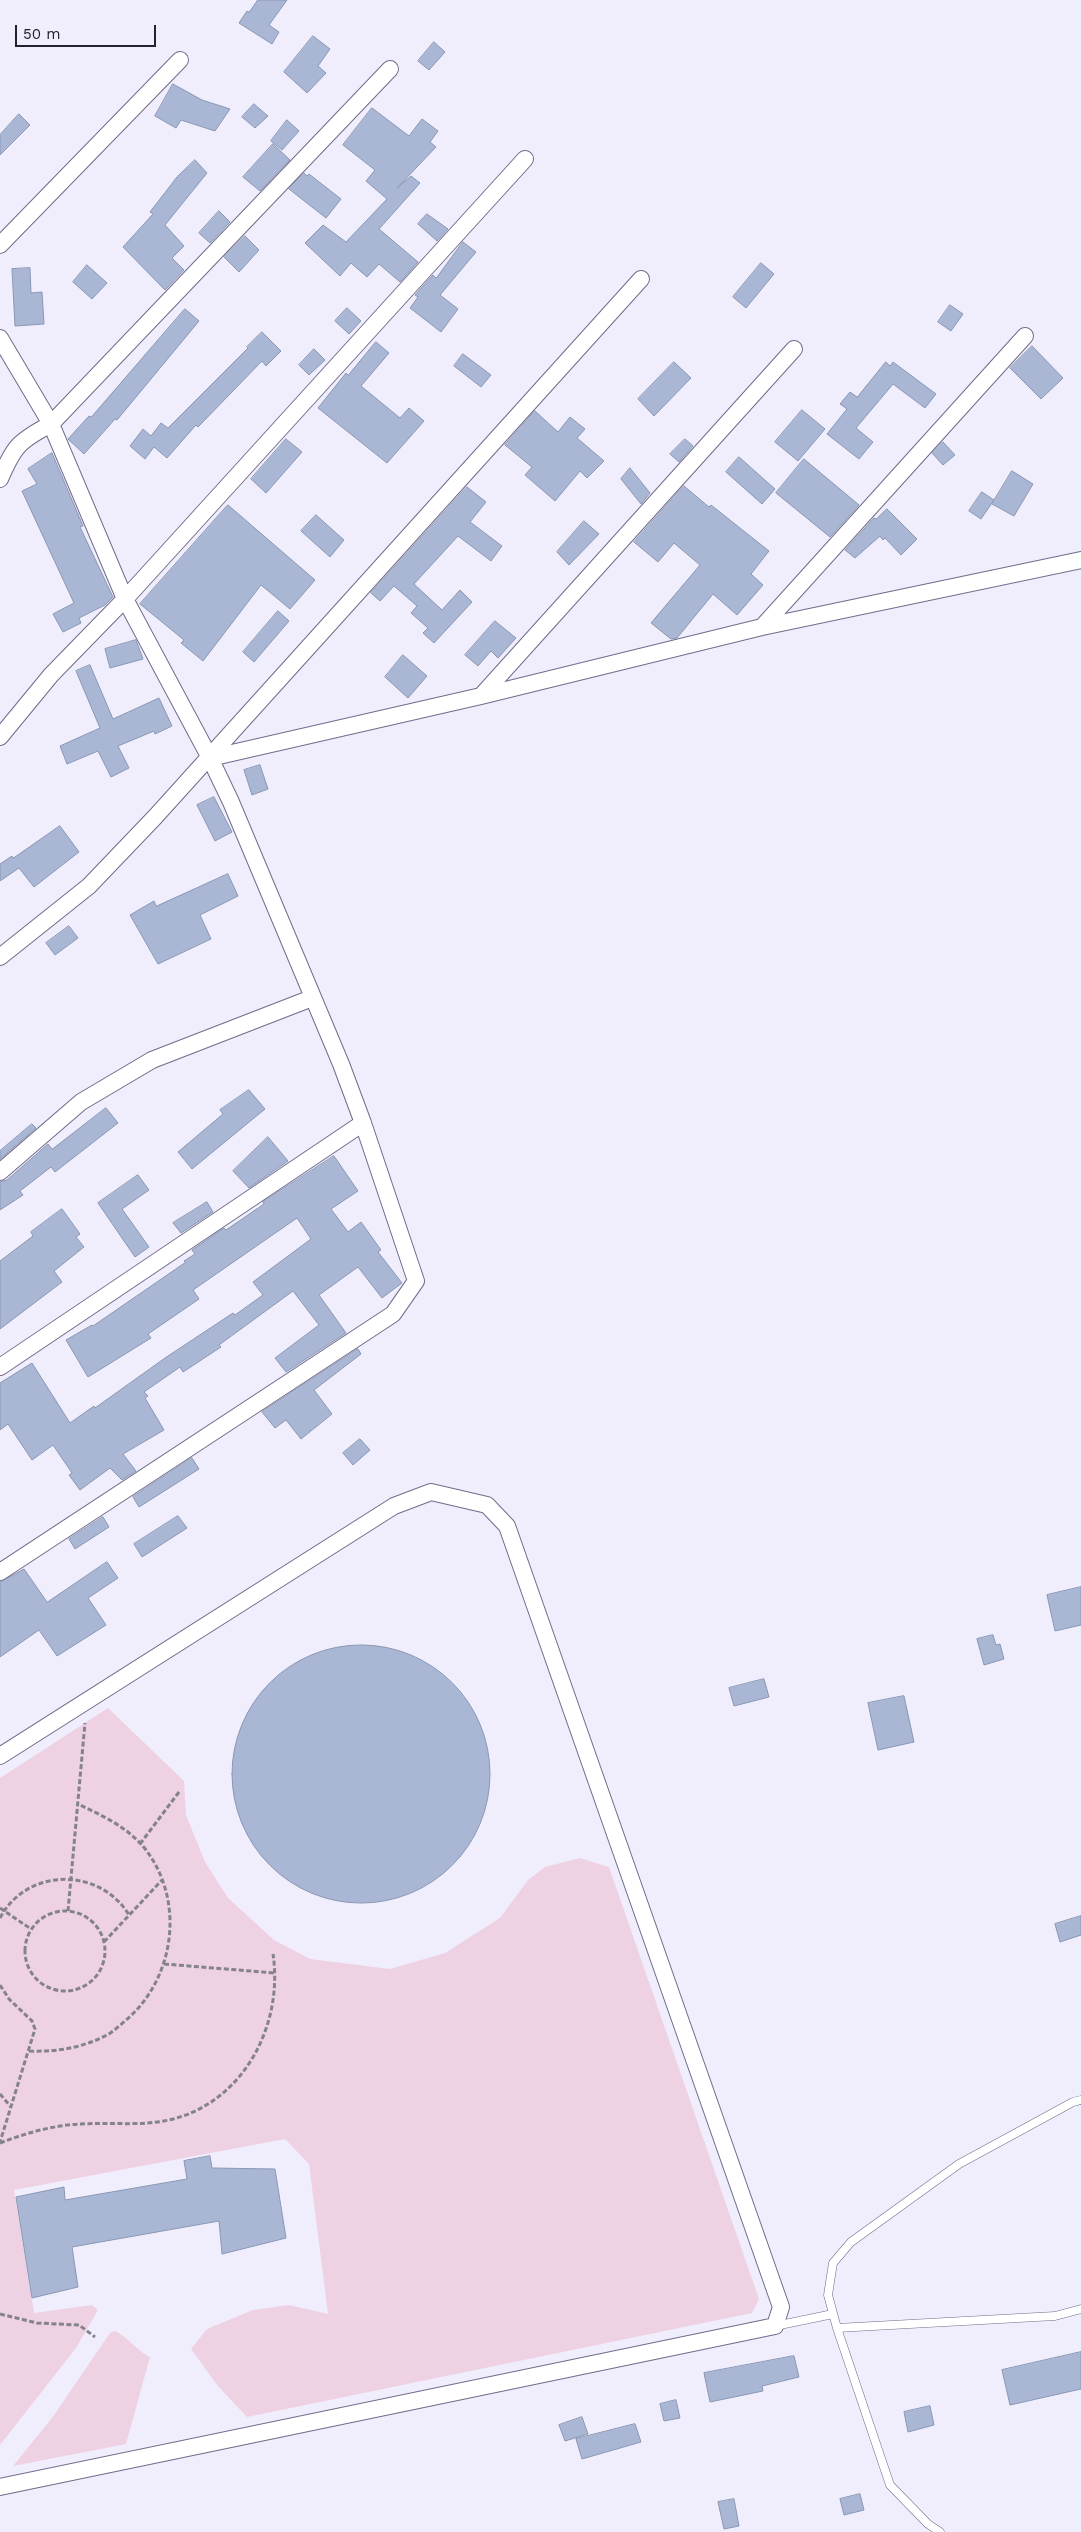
<!DOCTYPE html>
<html>
<head>
<meta charset="utf-8">
<style>
	body { margin:0 }
	#map { position:relative; width:1081px; height:2532px; overflow:hidden; background:#f0eefc; font-family:"Work Sans",sans-serif }
	canvas { display:block }
	.scale { position:absolute; left:15px; top:25px; width:141px; height:22px; box-sizing:border-box; border:2px solid #22212d; border-top:0; padding-left:6px; font-size:15px; line-height:18px; white-space:nowrap; color:#22212d; -webkit-text-stroke:4px #f0eefc; paint-order:stroke }
</style>
</head>
<body>
<div id="map">
<canvas width="1081" height="2532"></canvas>
<div class="scale">50 m</div>
</div>
<script>
const context = document.querySelector('canvas').getContext('2d');
context.lineJoin = 'round';
function fillPath(path, color) {
  context.fillStyle = color;
  context.fill(path, 'evenodd');
}
function stroke(path, color, width, dash) {
  context.strokeStyle = color;
  context.lineWidth = width;
  context.lineCap = dash ? 'butt' : 'round';
  context.setLineDash(dash || []);
  context.stroke(path);
}
fillPath(new Path2D(`
	M108 1708 184 1781 186 1815 205 1862 228 1898 274 1940 310 1959 390 1969 445 1953 500 1918 528 1880 545 1867 580 1858 609 1867 759 2299 752 2313 247 2417 217 2385 191 2349 207 2329 253 2310 289 2305 328 2314 309 2164 285 2139 14 2190 34 2313 92 2305 98 2310 76 2348 0 2445V1778Z
	M115 2331C129 2338 136 2350 150 2357L126 2444 13 2466 52 2418 110 2333Z`), '#eed1e3');
const building = new Path2D(`
	M258 0H287L269 25 279 32 272 44 239 23 247 11 249 12Z
	M313 36 330 49 318 66 326 73 307 93 284 72Z
	M434 42 445 52 429 70 418 61Z
	M173 84 202 100 230 109 215 131 181 120 176 128 155 116Z
	M254 104 268 116 255 128 242 117Z
	M372 108 409 136 422 119 438 131 430 142 436 147 397 188 411 176 420 183 379 229 418 262 400 282 379 264 367 277 351 263 340 276 305 243 323 225 346 242 387 199 366 181 375 170 343 145Z
	M19 114 30 125 0 155V135Z
	M287 120 299 131 282 150 271 141Z
	M273 144 290 160 260 191 243 177Z
	M195 160 207 173 165 225 184 246 172 258 184 270 165 290 123 247 153 214 150 212 177 177Z
	M304 173 307 176 309 174 341 199 326 218 289 189Z
	M219 211 230 222 210 243 199 233Z
	M427 214 448 229 437 241 418 224Z
	M245 236 259 250 239 272 224 257Z
	M463 242 476 252 440 295 458 309 441 332 410 308 418 297 415 295 433 275 436 278Z
	M761 263 774 274 746 308 733 297Z
	M87 265 107 283 92 299 73 282Z
	M30 268 31 293 42 292 44 324 15 326 12 269Z
	M950 305 963 314 951 331 938 322Z
	M347 308 361 321 349 334 335 321Z
	M185 309 199 321 117 420 115 419 84 454 68 439 89 416 91 417Z
	M262 332 281 351 266 366 262 361 198 427 196 425 167 458 154 447 145 459 130 446 143 429 151 436 161 423 168 428 248 348 247 347Z
	M376 342 389 353 361 386 400 418 409 408 424 421 387 463 318 408 346 373 348 375Z
	M1032 346 1063 378 1041 399 1010 368Z
	M314 349 325 360 309 375 299 365Z
	M463 354 491 375 481 387 454 366Z
	M674 362 691 378 654 416 638 399Z
	M886 362 890 366 893 362 936 394 925 408 893 384 856 428 873 442 859 459 827 434 847 409 840 404 850 392 857 397Z
	M802 410 825 429 798 461 775 442Z
	M535 411 558 432 570 417 585 429 577 438 604 461 587 478 580 471 555 501 525 475 532 467 505 445Z
	M286 439 302 452 266 493 251 479Z
	M685 439 693 446 679 462 670 454Z
	M943 442 955 455 943 465 932 453Z
	M52 453 83 526 80 527 113 597 105 605 79 618 81 623 63 632 53 614 74 603 22 491 37 484 28 469Z
	M739 457 775 489 762 504 726 472Z
	M804 459 859 505 830 537 776 493Z
	M630 468 650 493 641 504 621 479Z
	M1012 471 1033 484 1014 516 992 504Z
	M684 486 709 507 711 505 769 551 751 574 763 585 737 615 713 594 677 638 671 639 651 623 700 565 674 543 658 562 634 542Z
	M467 487 486 502 470 522 502 546 491 561 458 536 414 584 442 610 460 590 472 602 434 643 423 633 428 628 411 613 417 606 394 586 380 601 371 593Z
	M982 492 994 500 981 519 969 511Z
	M228 505 315 580 290 609 261 585 203 661 181 643 184 640 140 604Z
	M887 509 917 539 901 555 885 538 883 540 880 536 855 558 845 550 874 518 876 519Z
	M316 515 344 540 330 557 301 531Z
	M584 521 599 534 569 565 557 552Z
	M278 611 289 621 254 662 243 652Z
	M495 621 516 638 498 658 491 651 478 666 465 655Z
	M136 640 143 659 110 668 105 649Z
	M403 655 427 676 408 698 385 677Z
	M90 665 113 719 159 698 172 726 155 734 154 731 118 746 129 768 111 777 98 751 67 764 60 746 100 728 76 671Z
	M260 765 268 789 252 795 244 770Z
	M214 797 232 832 215 841 197 805Z
	M60 826 79 852 34 887 19 868 0 881V864L12 856 13 858Z
	M228 874 238 896 200 915 211 939 158 964 130 915 154 901 156 906Z
	M69 926 78 938 55 955 46 943Z
	M249 1090 265 1109 192 1169 178 1152 223 1114 220 1110Z
	M106 1108 118 1123 55 1172 51 1167 20 1191 23 1195 0 1210V1182L7 1180 48 1144 52 1149Z
	M32 1124 36 1128 0 1159V1151Z
	M268 1137 288 1161 249 1188 233 1171Z
	M334 1156 358 1191 331 1209 348 1232 361 1222 381 1250 378 1252 402 1283 382 1298 358 1267 319 1295 346 1333 286 1372 275 1358 319 1325 293 1291 219 1345 221 1347 183 1372 180 1367 144 1392 148 1396 145 1398 164 1430 123 1454 136 1471 122 1480 110 1468 80 1490 69 1475 72 1473 53 1445 32 1460 8 1424 0 1430V1383L32 1363 70 1423 94 1406 95 1408 165 1358 233 1313 235 1315 263 1295 253 1282 311 1239 297 1218 193 1290 199 1299 148 1334 151 1338 88 1377 66 1340 92 1325 93 1326 186 1262 184 1261 195 1254 192 1250 224 1228 226 1230 264 1204 263 1202Z
	M138 1175 149 1190 122 1209 149 1247 135 1257 98 1203Z
	M207 1202 213 1212 181 1233 173 1223Z
	M62 1209 80 1234 76 1237 84 1247 54 1271 62 1282 0 1329V1261L33 1236 31 1232Z
	M358 1349 361 1354 314 1390 332 1414 301 1439 286 1420 275 1428 262 1412Z
	M360 1439 370 1450 353 1465 343 1453Z
	M192 1458 199 1469 139 1507 133 1497Z
	M178 1516 187 1528 142 1557 134 1544Z
	M103 1517 109 1527 75 1549 69 1539Z
	M107 1562 118 1578 88 1598 106 1625 57 1656 39 1630 0 1657V1582L24 1569 47 1602Z
	M1081 1587V1625L1055 1631 1047 1595Z
	M993 1635 996 1645 1000 1644 1004 1659 984 1665 977 1639Z
	M232 1774a129 129 0 1 1 258 0a129 129 0 1 1-258 0Z
	M764 1679 769 1697 734 1706 729 1688Z
	M904 1696 914 1742 878 1750 868 1703Z
	M1081 1916V1935L1060 1942 1055 1924Z
	M210 2156 212 2168 275 2169 286 2238 222 2254 219 2221 72 2247 78 2287 32 2298 16 2197 64 2187 65 2200 187 2179 184 2161Z
	M1081 2352V2389L1010 2405 1002 2370Z
	M794 2356 799 2377 762 2386 763 2391 710 2402 704 2373Z
	M676 2400 680 2418 664 2421 660 2404Z
	M930 2406 934 2425 908 2432 904 2412Z
	M582 2417 588 2434 565 2441 559 2425Z
	M635 2424 641 2442 582 2459 576 2439Z
	M860 2494 864 2510 844 2515 840 2499Z
	M734 2499 739 2526 724 2529 718 2502Z`);
fillPath(building, '#a9b7d5');
stroke(building, '#8997b4', 1);
const lane = new Path2D(`
	M775 2326 833 2314
	M837 2328 1055 2316 1081 2309
	M940 2532 928 2524 890 2485 837 2328 828 2295 833 2263 851 2242 959 2164 1073 2102 1081 2100`);
const street = new Path2D(`
	M0 245 180 60
	M0 338 51 424 125 599 210 758 231 802 341 1064 363 1123 416 1281 393 1314 0 1572
	M0 479C14 446 19 441 51 424L390 69
	M762 627 1025 336
	M481 696 794 349
	M0 737 51 675 125 599 525 159
	M210 758 481 696 762 627 1081 560
	M0 957 89 886 155 817 641 279
	M0 1172 81 1102 152 1060 312 998
	M0 1367 363 1123
	M0 1756 394 1506 431 1492 487 1505 507 1526 781 2307 775 2326 0 2487`);
stroke(lane, '#706c8a', 9);
stroke(street, '#706c8a', 18);
stroke(new Path2D(`
	M140 1844 179 1792
	M0 1908 31 1929
	M25 1951a40 40 0 1 1 80 0a40 40 0 1 1-80 0Z
	M68 1911 85 1723
	M0 1918C27 1867 100 1867 129 1915
	M104 1942 162 1880
	M164 1964 275 1973
	M0 1985 9 1999 32 2021 35 2029 0 2142
	M29 2051C57 2052 82 2048 107 2035 113 2032 119 2026 125 2021 174 1980 186 1903 146 1850 128 1827 103 1816 78 1804
	M0 2094 11 2107
	M0 2143C26 2133 54 2125 81 2124 109 2122 136 2126 164 2121 241 2107 284 2027 273 1954
	M0 2314 37 2323 79 2325 95 2337`), '#84828f', 3, [5, 2.5]);
stroke(lane, '#fff', 8);
stroke(street, '#fff', 16);
</script>
</body>
</html>
